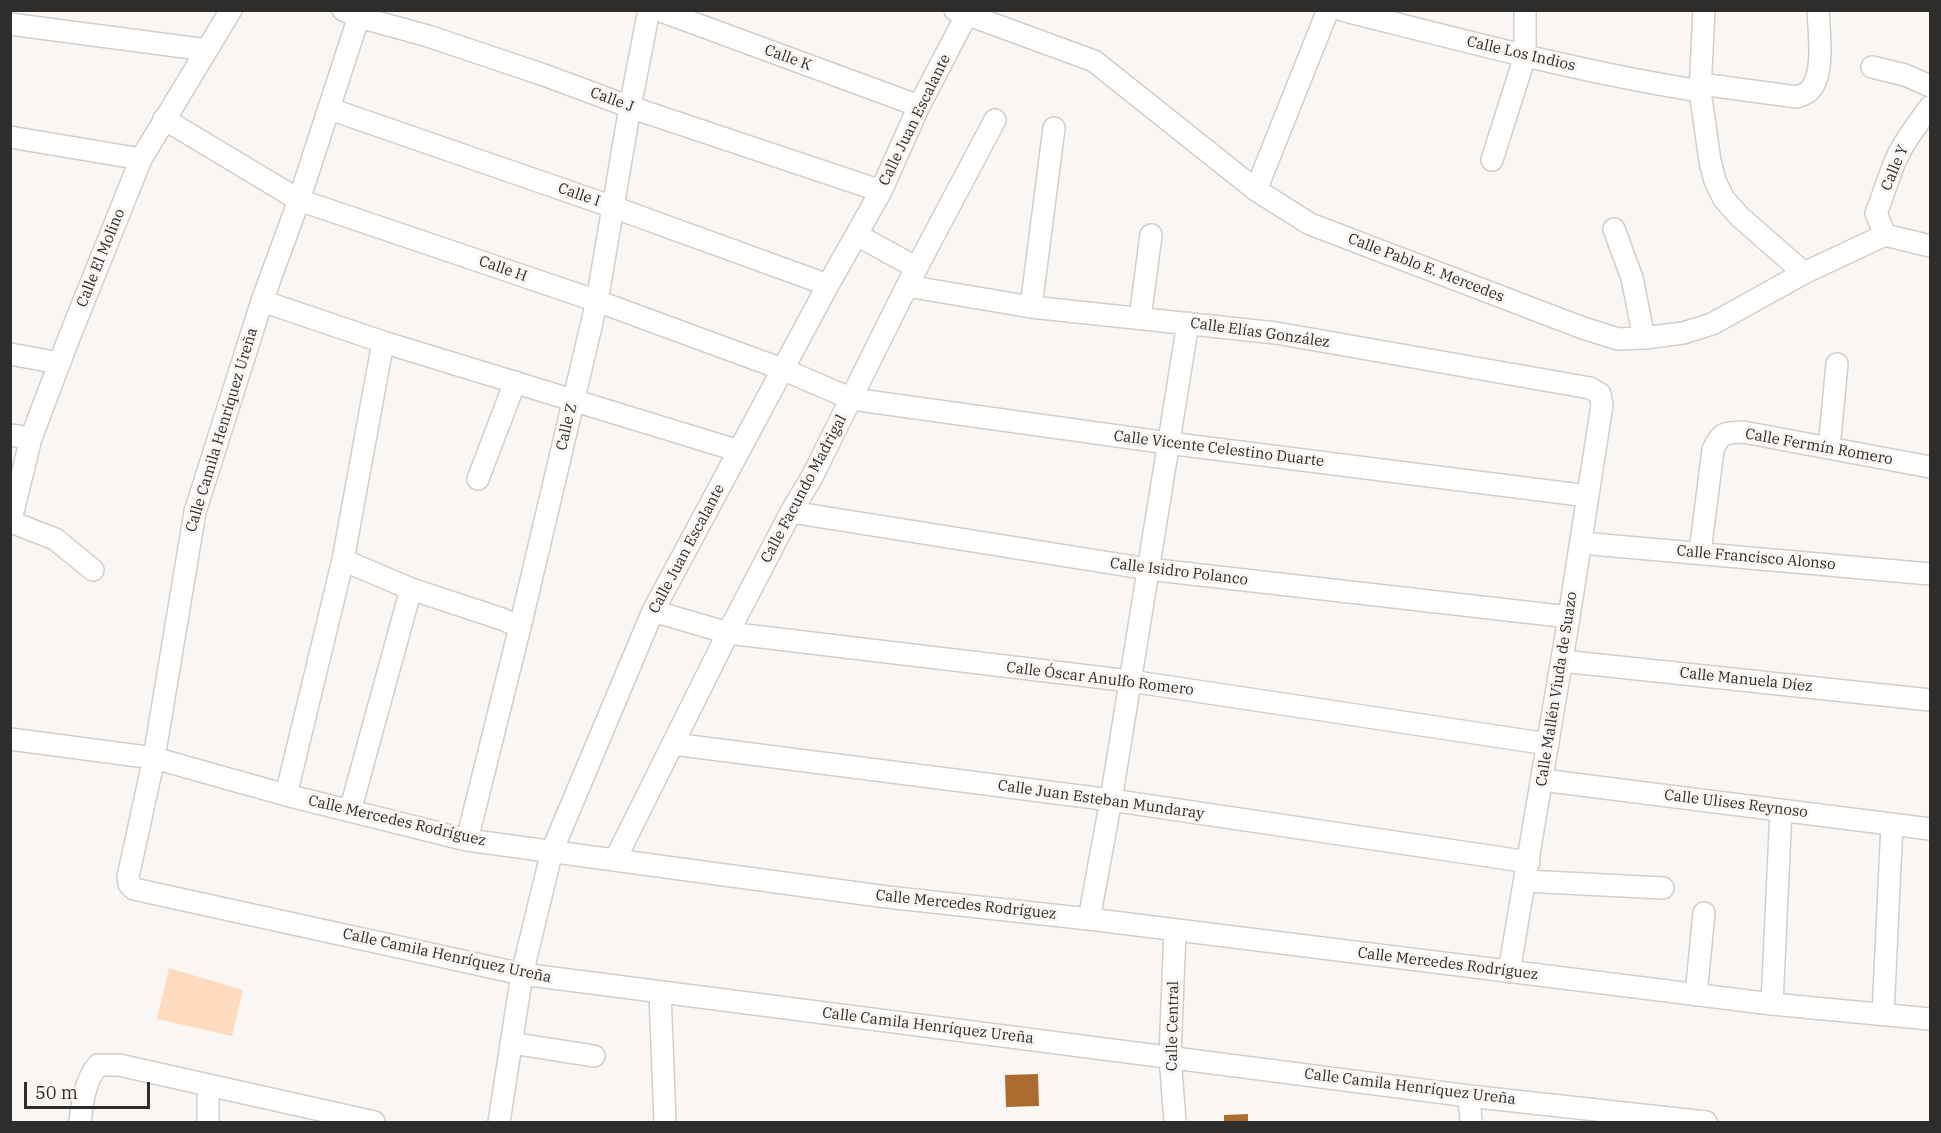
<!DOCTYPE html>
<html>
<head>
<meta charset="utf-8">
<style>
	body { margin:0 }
	#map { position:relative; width:1941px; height:1133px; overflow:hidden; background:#f9f6f4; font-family:"IBM Plex Serif",serif }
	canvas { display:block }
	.frame { position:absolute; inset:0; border:12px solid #2e2d2c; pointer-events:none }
	.scale { position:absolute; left:24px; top:1082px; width:126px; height:27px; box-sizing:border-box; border:3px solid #2e2d2c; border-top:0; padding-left:8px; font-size:18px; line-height:21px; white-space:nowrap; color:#2e2d2c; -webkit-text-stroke:4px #f9f6f4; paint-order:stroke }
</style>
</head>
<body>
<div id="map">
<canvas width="1941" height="1133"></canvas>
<div class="frame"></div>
<div class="scale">50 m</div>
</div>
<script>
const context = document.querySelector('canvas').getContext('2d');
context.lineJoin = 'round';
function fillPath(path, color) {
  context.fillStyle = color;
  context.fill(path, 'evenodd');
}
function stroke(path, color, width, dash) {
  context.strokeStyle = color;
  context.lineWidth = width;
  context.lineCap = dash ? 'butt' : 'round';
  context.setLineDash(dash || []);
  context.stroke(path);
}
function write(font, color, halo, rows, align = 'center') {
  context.font = font + ' "IBM Plex Serif",serif';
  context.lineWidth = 6;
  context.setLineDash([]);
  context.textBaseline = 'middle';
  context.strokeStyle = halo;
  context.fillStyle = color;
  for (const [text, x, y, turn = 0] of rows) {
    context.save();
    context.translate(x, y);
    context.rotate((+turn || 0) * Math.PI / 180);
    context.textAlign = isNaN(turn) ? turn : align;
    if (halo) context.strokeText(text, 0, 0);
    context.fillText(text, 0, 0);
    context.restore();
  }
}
fillPath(new Path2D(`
	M169 968 243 990 232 1036 157 1019Z`), '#fedbbf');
fillPath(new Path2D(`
	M1038 1074 1039 1106 1006 1107 1005 1075Z
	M1248 1114V1122H1224V1115Z`), '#ac6c30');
const minor = new Path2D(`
	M343 10 359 17 428 36 544 75 630 107 881 191
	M361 10 299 200 262 301 195 512 154 758 128 877 129 884 134 889 522 974 1469 1096 1706 1122
	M658 10 919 106
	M955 10 1094 61 1256 190 1310 224 1583 328 1618 339 1644 338 1683 333 1712 324 1804 273 1885 235 1930 246
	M1342 10C1461 40 1579 72 1700 91
	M1704 10 1700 91 1710 161 1715 181 1724 199 1739 216 1804 273
	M10 24 207 50
	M1872 67 1905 75 1930 86
	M1701 84 1797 97C1801 95 1807 94 1810 90 1825 74 1819 32 1818 10
	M330 109 613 207 828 285
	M164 119 299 200 597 301 782 369 852 399 1168 443 1588 496
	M10 137 141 159
	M1492 160 1525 56V10
	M1256 190 1328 10
	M1614 229 1632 278 1644 338
	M857 235 917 268
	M1885 235 1876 213C1884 194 1889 174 1898 155 1907 137 1919 122 1930 107
	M907 286 1031 307 1276 333 1590 388 1600 394 1602 405 1569 617 1509 972
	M262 301 383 342 739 451
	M1031 307 1054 128
	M1140 318 1151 235
	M10 354 59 363
	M10 435 31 438
	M1829 448 1837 364
	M478 479 515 382
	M791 512 1148 569 1569 617
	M11 522 55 539 93 570
	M10 524 31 438 69 338 141 159 231 10
	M1581 543 1930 574
	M1700 552 1713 450C1721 432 1724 433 1743 432L1930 467
	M343 560 411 589 502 619 520 627
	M653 611 728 633 1130 681 1548 744
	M1562 661 1930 700
	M10 739 154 758 286 795 467 840 887 897 1089 919 1772 1004 1930 1019
	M673 744 1111 800 1529 862
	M1542 780 1930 829
	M286 795 343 560 383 342
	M350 811 411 589
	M467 840 520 627 597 301 630 107 649 10
	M615 860 728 633 791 512 812 477 907 286 995 120
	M1525 881 1663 888
	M1089 919 1111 800 1188 323
	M660 992 665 1122
	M1696 995 1704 913
	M1772 1004 1781 810
	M1883 1014 1892 824
	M511 1043 594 1056
	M208 1086V1122
	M1469 1096 1471 1122
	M80 1122C82 1104 85 1080 98 1065H119L374 1122
	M499 1122 522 974 552 851 653 611 828 285 881 191 919 106 967 14 968 10
	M1175 1122 1170 1056 1175 930`);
stroke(minor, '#d1cecc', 24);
stroke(minor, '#fff', 21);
write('15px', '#2e2d2c', '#f9f6f4', [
	["Calle Los Indios",1521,54,13],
	["Calle K",788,58,20],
	["Calle J",612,100,20],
	["Calle Juan Escalante",915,120,-64],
	["Calle Y",1895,168,-67],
	["Calle I",579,195,19],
	["Calle El Molino",101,258,-68],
	["Calle Pablo E. Mercedes",1426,268,21],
	["Calle H",503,269,19],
	["Calle Elías González",1260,333,8],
	["Calle Z",567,427,-77],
	["Calle Camila Henríquez Ureña",222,430,-73],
	["Calle Fermín Romero",1819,447,10],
	["Calle Vicente Celestino Duarte",1219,449,7],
	["Calle Facundo Madrigal",804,489,-62],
	["Calle Juan Escalante",687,549,-62],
	["Calle Francisco Alonso",1756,558,5],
	["Calle Isidro Polanco",1179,572,7],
	["Calle Óscar Anulfo Romero",1100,679,7],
	["Calle Manuela Díez",1746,680,6],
	["Calle Mallén Viuda de Suazo",1557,689,-81],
	["Calle Juan Esteban Mundaray",1101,800,8],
	["Calle Ulises Reynoso",1736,804,7],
	["Calle Mercedes Rodríguez",397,821,13],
	["Calle Mercedes Rodríguez",966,905,6],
	["Calle Camila Henríquez Ureña",447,956,12],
	["Calle Mercedes Rodríguez",1448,964,7],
	["Calle Camila Henríquez Ureña",928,1026,7],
	["Calle Central",1173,1026,-89],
	["Calle Camila Henríquez Ureña",1410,1087,7]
]);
</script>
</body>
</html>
